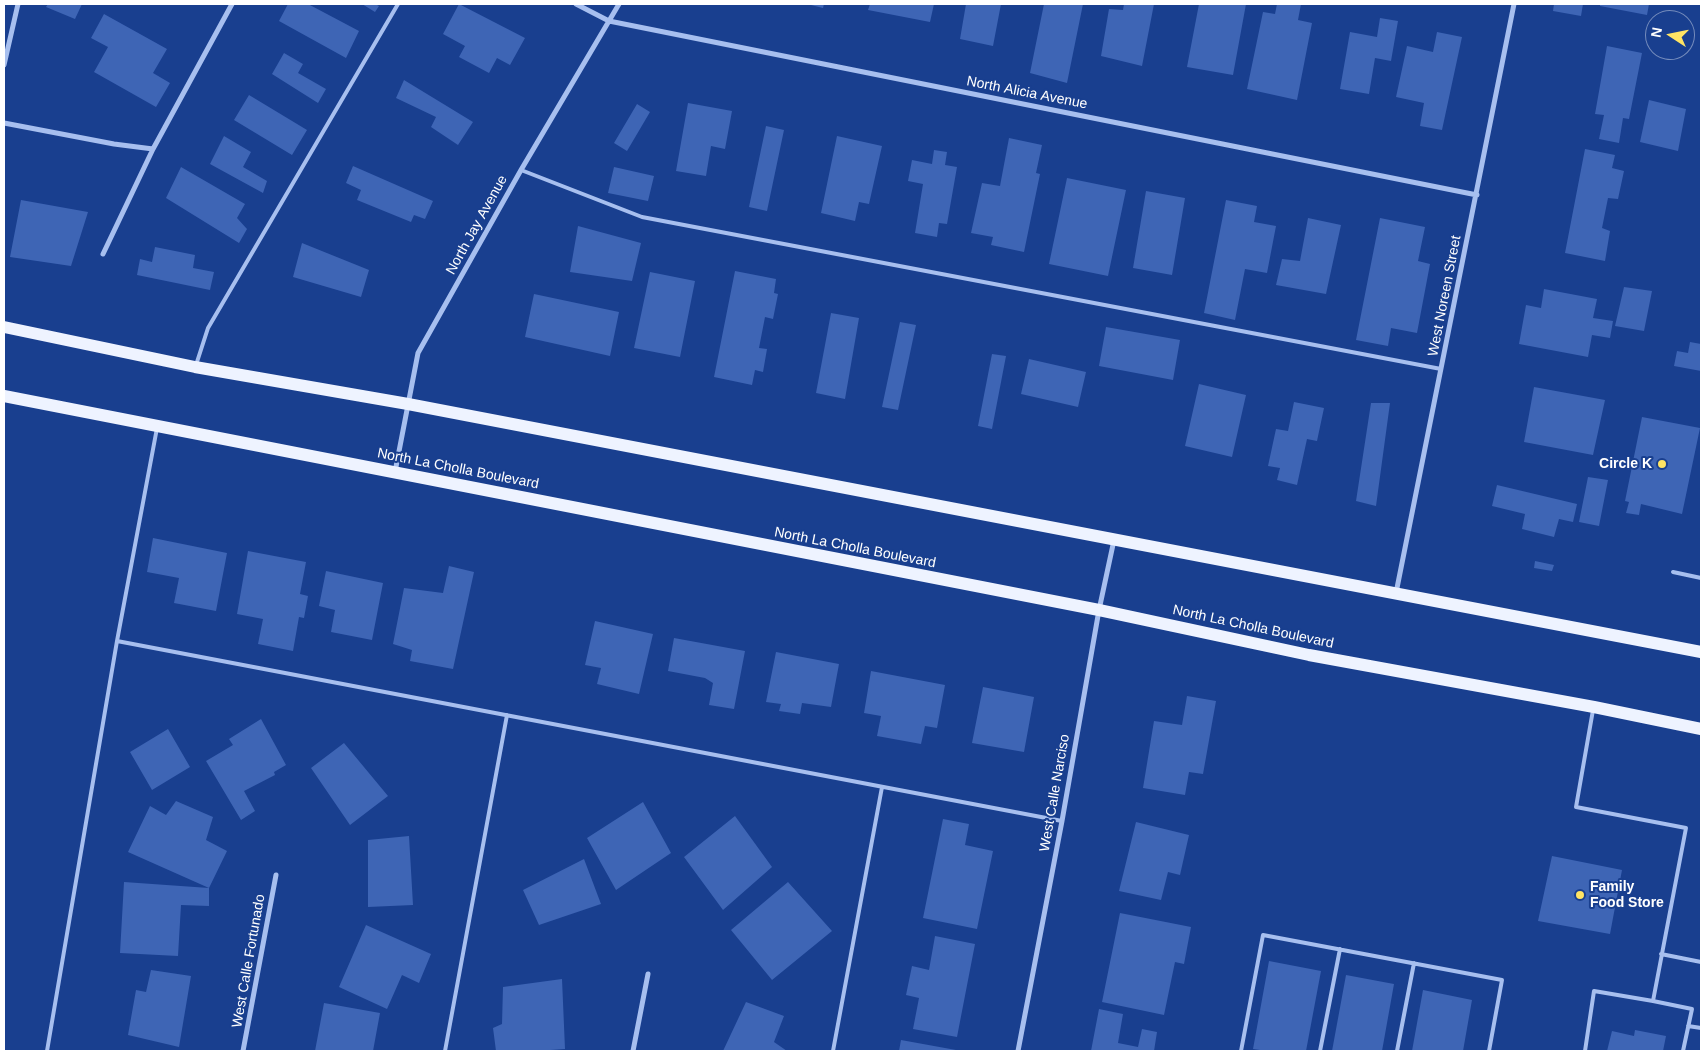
<!DOCTYPE html>
<html>
<head>
<meta charset="utf-8">
<style>
	body { margin:0 }
	#map { position:relative; width:1705px; height:1055px; overflow:hidden; background:#193f8f; font-family:Arial,sans-serif }
	canvas { display:block }
	.frame { position:absolute; inset:0; border:5px solid #fff; pointer-events:none }
	.north { position:absolute; left:1645px; top:10px; width:50px; height:50px; box-sizing:border-box; background:#193f8f; border:1px solid #758cbc; border-radius:50%; rotate:281deg; font-size:14px; font-weight:700; line-height:20px; text-align:center; color:#fff }
	.north::after { content:''; display:block; margin:auto; width:18px; height:22px; background:#ffe464; clip-path:polygon(50% 0,100% 100%,50% 72%,0 100%) }
</style>
</head>
<body>
<div id="map">
<canvas width="1705" height="1055"></canvas>
<div class="frame"></div>
<div class="north">N</div>
</div>
<script>
const context = document.querySelector('canvas').getContext('2d');
context.lineJoin = 'round';
function fillPath(path, color) {
  context.fillStyle = color;
  context.fill(path, 'evenodd');
}
function stroke(path, color, width, dash) {
  context.strokeStyle = color;
  context.lineWidth = width;
  context.lineCap = dash ? 'butt' : 'round';
  context.setLineDash(dash || []);
  context.stroke(path);
}
function write(font, color, halo, rows, align = 'center') {
  context.font = font + ' Arial,sans-serif';
  context.lineWidth = 4;
  context.setLineDash([]);
  context.textBaseline = 'middle';
  context.strokeStyle = halo;
  context.fillStyle = color;
  for (const [text, x, y, turn = 0] of rows) {
    context.save();
    context.translate(x, y);
    context.rotate((+turn || 0) * Math.PI / 180);
    context.textAlign = isNaN(turn) ? turn : align;
    if (halo) context.strokeText(text, 0, 0);
    context.fillText(text, 0, 0);
    context.restore();
  }
}
fillPath(new Path2D(`
	M48 4H82L75 19 46 7Z
	M288 4H308L359 31 346 58 279 21Z
	M362 4H375L379 6 375 12Z
	M459 4 525 38 510 65 497 58 489 73 459 57 465 46 443 34Z
	M807 4H824L823 8Z
	M870 4H934L930 22 868 10Z
	M966 4H1001L993 46 960 39Z
	M1044 4H1083L1067 83 1030 73Z
	M1124 4H1154L1142 66 1101 56 1109 9 1123 10Z
	M1199 4H1246L1233 75 1187 67Z
	M1277 4H1301L1298 20 1312 23 1297 100 1247 89 1263 12 1275 14Z
	M1554 4H1583L1581 16 1553 11Z
	M1600 4H1649L1647 15 1600 6Z
	M104 14 167 49 153 73 170 83 156 107 94 72 108 47 91 38Z
	M1380 18 1398 21 1391 61 1375 58 1369 94 1340 89 1350 32 1377 37Z
	M1437 32 1462 37 1442 130 1420 126 1424 103 1396 97 1407 46 1433 52Z
	M1607 46 1642 53 1629 119 1623 118 1619 143 1599 139 1604 115 1595 114Z
	M284 53 303 64 298 73 326 89 318 103 272 74Z
	M404 80 473 122 458 145 431 127 436 117 396 98Z
	M249 95 307 130 292 155 234 120Z
	M1649 100 1686 109 1678 151 1640 142Z
	M688 103 732 111 725 149 711 146 706 176 676 171Z
	M637 104 650 112 627 151 614 143Z
	M766 126 784 130 767 211 749 207Z
	M224 136 251 152 243 167 267 181 263 193 210 164Z
	M837 136 882 146 869 204 859 202 855 221 821 213Z
	M1009 138 1042 145 1036 173 1040 174 1024 252 991 245 993 237 971 233 982 183 1000 186Z
	M1585 149 1615 155 1612 168 1624 171 1618 199 1608 198 1602 228 1610 231 1605 261 1565 253Z
	M934 150 947 152 945 165 957 167 947 224 939 223 937 237 915 233 923 184 908 181 912 160 932 164Z
	M353 166 433 201 425 219 414 215 411 222 357 200 361 190 346 183Z
	M181 167 245 204 237 218 247 229 239 243 166 198Z
	M614 167 654 176 648 201 608 193Z
	M1067 178 1126 190 1108 276 1049 264Z
	M1146 191 1185 198 1172 275 1133 268Z
	M21 200 88 212 71 266 10 257Z
	M1226 200 1257 206 1254 222 1276 226 1267 273 1245 269 1235 320 1204 313Z
	M1308 218 1341 225 1326 294 1276 285 1282 259 1300 261Z
	M1380 218 1425 227 1418 261 1430 264 1417 333 1391 328 1388 346 1356 340Z
	M578 226 641 243 632 281 570 272Z
	M302 243 369 270 361 297 293 277Z
	M155 247 195 255 193 268 214 272 210 290 137 275 140 259 152 262Z
	M735 271 776 279 774 293 778 294 773 319 765 317 759 348 767 349 763 372 755 370 752 385 714 377Z
	M650 272 695 281 680 357 634 348Z
	M1624 287 1652 291 1644 331 1615 326Z
	M1544 289 1597 299 1593 318 1613 321 1610 338 1592 335 1588 357 1519 344 1526 305 1541 308Z
	M534 294 619 312 610 356 525 337Z
	M831 313 859 318 845 399 816 393Z
	M900 322 916 325 898 410 882 407Z
	M1106 327 1180 340 1173 380 1099 366Z
	M1690 342 1701 344V371L1674 366 1677 351 1688 353Z
	M992 354 1006 356 992 429 978 426Z
	M1029 359 1086 372 1078 407 1021 394Z
	M1199 384 1246 395 1232 457 1185 446Z
	M1534 387 1605 400 1593 455 1524 442Z
	M1294 402 1324 408 1317 441 1307 439 1297 485 1277 480 1280 468 1268 466 1276 429 1288 431Z
	M1371 403H1390L1376 506 1356 501Z
	M1642 417 1700 428 1682 514 1641 504 1639 515 1626 513 1629 502 1625 501Z
	M1588 477 1608 480 1599 526 1579 522Z
	M1497 485 1577 504 1573 522 1559 519 1554 537 1522 529 1525 514 1492 506Z
	M153 538 227 553 216 611 174 603 179 578 147 572Z
	M248 551 306 562 300 594 308 596 304 618 299 617 293 651 258 644 263 619 237 614Z
	M1535 561 1554 565 1552 571 1534 568Z
	M449 566 474 572 453 669 410 661 412 650 393 644 404 588 443 593Z
	M326 571 383 583 372 640 331 632 335 610 319 606Z
	M595 621 653 634 639 694 597 684 601 668 585 665Z
	M674 638 745 651 734 709 709 705 713 683 705 678 668 671Z
	M776 652 839 664 831 707 802 703 800 714 779 711 781 704 766 702Z
	M871 671 945 685 937 728 925 726 921 744 877 736 881 716 864 713Z
	M983 687 1034 697 1024 752 972 743Z
	M1187 696 1216 701 1203 774 1189 772 1185 795 1143 788 1154 721 1182 725Z
	M261 719 286 765 274 772 275 775 244 791 255 811 241 820 206 761 233 745 229 739Z
	M168 729 190 767 152 790 130 752Z
	M344 743 388 796 350 825 311 768Z
	M176 801 213 817 206 840 227 851 209 888V906L181 905 178 956 120 953 124 882 209 888 128 852 150 806 166 815Z
	M643 802 671 853 616 890 587 838Z
	M735 816 772 867 723 910 684 857Z
	M943 819 969 824 965 845 993 851 977 929 923 918Z
	M1136 822 1189 835 1180 875 1168 872 1161 900 1119 891Z
	M409 836 413 905 368 907V840Z
	M1552 856 1622 870 1610 934 1538 921Z
	M584 859 601 904 539 925 523 890Z
	M788 882 832 931 772 980 731 930Z
	M1120 913 1191 927 1184 964 1175 962 1164 1015 1102 1002Z
	M366 925 431 954 419 983 402 975 387 1009 339 987Z
	M935 936 975 944 957 1037 913 1029 919 998 906 995 912 966 929 970Z
	M1269 961 1321 971 1306 1051H1267L1253 1049Z
	M151 970 191 976 179 1047 128 1035 136 990 146 992Z
	M1346 975 1394 984 1382 1051H1332Z
	M562 979 565 1049 536 1051H496L493 1028 502 1024 503 987Z
	M1423 990 1472 1000 1463 1051H1412Z
	M746 1002 784 1016 774 1042 787 1051H723Z
	M324 1003 380 1013 373 1051H315Z
	M1099 1009 1123 1014 1118 1043 1138 1047 1142 1029 1157 1032 1154 1051H1091Z
	M1635 1030 1666 1036 1663 1051H1607L1612 1031 1634 1036Z
	M901 1040 956 1050 955 1051H899Z`), '#3e65b5');
stroke(new Path2D(`
	M521 170 642 217 1441 369
	M196 365 208 328 398 4
	M1673 572 1701 578
	M117 641 1062 821
	M1661 954 1701 962
	M1653 1001 1692 1009 1683 1051
	M1688 1026 1701 1028
	M47 1051 117 641 157 428
	M445 1051 507 715
	M833 1051 882 787
	M1241 1051 1263 935 1502 980 1489 1051
	M1320 1051 1340 949
	M1397 1051 1414 963
	M1585 1051 1594 991 1653 1001 1686 828 1576 807 1593 710`), '#a7bfef', 4);
stroke(new Path2D(`
	M576 4 609 21 1477 195
	M4 65 18 4
	M4 123 114 144 153 149
	M103 254 153 149 232 4
	M395 472 418 353 521 170 619 4
	M1396 593 1514 4
	M243 1051 276 875
	M633 1051 648 974
	M1018 1051 1062 821 1099 610 1114 540`), '#a7bfef', 5);
stroke(new Path2D(`
	M4 327 195 367 408 404 1701 652
	M4 396 1099 610 1309 655 1594 707 1701 729`), '#eef3ff', 12);
for (const [x, y, r, color] of [
	[1662,464,5,"#ffe464"],
	[1580,895,5,"#ffe464"]
]) {
  const dot = new Path2D();
  dot.arc(x, y, r, 0, 2 * Math.PI);
  context.fillStyle = color;
  context.fill(dot);
  stroke(dot, '#193f8f', 2);
}
write('14px', '#fff', '#193f8f', [
	["North Alicia Avenue",1027,93,11],
	["North Jay Avenue",477,225,-61],
	["West Noreen Street",1445,296,-79],
	["North La Cholla Boulevard",458,469,11],
	["North La Cholla Boulevard",855,548,11],
	["North La Cholla Boulevard",1253,627,12],
	["West Calle Narciso",1055,793,-80],
	["West Calle Fortunado",249,961,-80]
]);
write('bold 14px', '#fff', '#193f8f', [
	["Circle K",1652,464],
	["Family",1590,887,"left"],
	["Food Store",1590,903,"left"]
], 'right');
</script>
</body>
</html>
